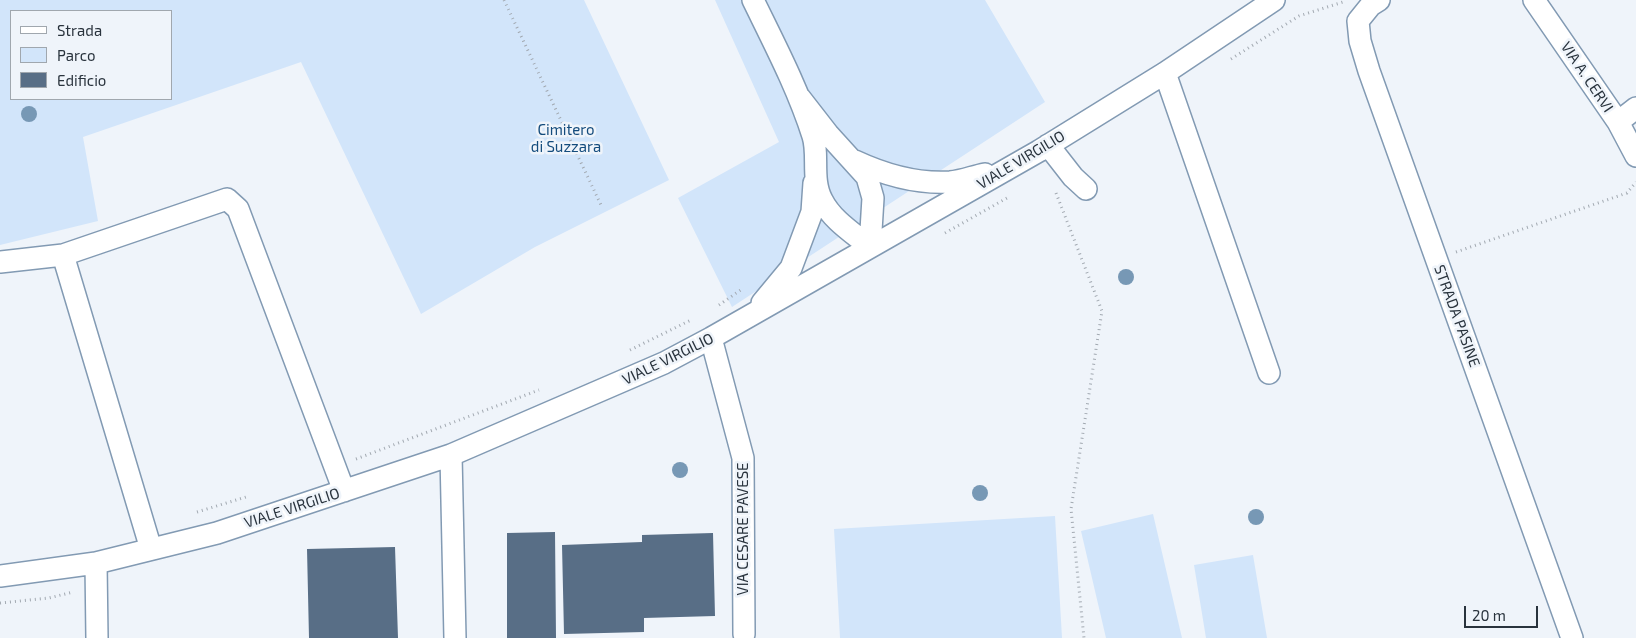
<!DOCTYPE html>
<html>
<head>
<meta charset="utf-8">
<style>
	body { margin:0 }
	#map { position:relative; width:1636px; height:638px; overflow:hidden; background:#eff4fa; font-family:"Exo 2",sans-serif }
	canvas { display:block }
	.legend { position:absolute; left:10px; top:10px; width:162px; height:90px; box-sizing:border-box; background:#eff4fa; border:1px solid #a0a7ae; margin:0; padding:6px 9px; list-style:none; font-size:15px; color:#29333d }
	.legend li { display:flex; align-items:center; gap:10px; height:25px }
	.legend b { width:25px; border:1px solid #a0a7ae }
	.scale { position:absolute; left:1464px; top:606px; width:74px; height:22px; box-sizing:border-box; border:2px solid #29333d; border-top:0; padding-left:6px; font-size:15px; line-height:18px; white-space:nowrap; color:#29333d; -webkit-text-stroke:4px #eff4fa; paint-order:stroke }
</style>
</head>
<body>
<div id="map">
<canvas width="1636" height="638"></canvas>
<ul class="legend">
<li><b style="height:6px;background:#fff"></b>Strada</li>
<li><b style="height:14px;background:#d2e5fa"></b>Parco</li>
<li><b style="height:14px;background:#586e86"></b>Edificio</li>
</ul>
<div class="scale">20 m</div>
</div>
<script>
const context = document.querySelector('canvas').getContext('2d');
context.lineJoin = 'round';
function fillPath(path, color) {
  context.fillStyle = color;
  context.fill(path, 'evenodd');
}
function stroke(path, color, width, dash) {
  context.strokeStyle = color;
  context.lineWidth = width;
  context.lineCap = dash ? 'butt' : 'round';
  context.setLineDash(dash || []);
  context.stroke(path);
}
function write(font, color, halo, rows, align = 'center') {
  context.font = font + ' "Exo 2",sans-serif';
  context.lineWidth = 5;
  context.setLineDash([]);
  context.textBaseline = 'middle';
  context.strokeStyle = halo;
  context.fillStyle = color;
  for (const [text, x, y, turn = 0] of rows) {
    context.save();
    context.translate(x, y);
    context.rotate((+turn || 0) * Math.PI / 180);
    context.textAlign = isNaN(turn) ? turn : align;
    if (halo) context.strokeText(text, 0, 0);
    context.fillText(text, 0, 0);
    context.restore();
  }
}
fillPath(new Path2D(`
	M0 0H584L669 180 535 247 421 314 301 62 83 137 98 221 0 245ZM11 11H171V99H11Z
	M715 0H985L1045 102 732 307 678 198 779 142Z
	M1153 514 1182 638H1106L1081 531Z
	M1055 516 1062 638H840L834 529Z
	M1253 555 1267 638H1206L1194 565Z`), '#d2e5fa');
fillPath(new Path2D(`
	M555 532 556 638H507V533Z
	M713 533 715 616 644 618V632L564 634 562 545 642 542V535Z
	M395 547 398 638H309L307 549Z`), '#586e86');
const street = new Path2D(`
	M753 0C775 45 798 89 813 136 819 154 811 180 822 200 832 220 853 233 870 247L873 198 867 177 828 134 800 98
	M1379 0 1371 5 1358 21 1360 41 1369 71 1572 638
	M1534 0 1618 122 1636 156
	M1165 73 1269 373
	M1618 122 1636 108
	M1048 145 1073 177 1086 189
	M855 161C885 175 917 184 950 182 962 181 974 176 985 174
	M63 255 151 549
	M0 262 63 255 227 199 238 209 344 491
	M762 303 791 268 812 212 814 183
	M711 338 743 458 744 634
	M451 455 455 638
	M96 563 97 638
	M0 576 96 563 217 533 451 455 664 363 711 338 1039 151 1165 73 1274 0`);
stroke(street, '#829ab3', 24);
stroke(new Path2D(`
	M504 0 601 205
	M1231 59 1299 16 1343 2
	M1056 193 1102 311 1071 509 1084 638
	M945 233 1007 198
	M1456 252 1627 193 1636 182
	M719 305 742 289
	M630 350 691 320
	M356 459 539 390
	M197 512 246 497
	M0 603 49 598 73 592`), '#a2a9b1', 3, [1, 4]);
stroke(street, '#fff', 21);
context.fillStyle = '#7798b5';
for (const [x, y] of [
	[29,114],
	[1126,277],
	[680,470],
	[980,493],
	[1256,517]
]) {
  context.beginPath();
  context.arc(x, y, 8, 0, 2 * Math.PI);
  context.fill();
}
write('15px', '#29333d', '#eff4fa', [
	["VIA A. CERVI",1587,77,56],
	["VIALE VIRGILIO",1021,160,-31],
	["STRADA PASINE",1457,316,70],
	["VIALE VIRGILIO",668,359,-26],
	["VIALE VIRGILIO",292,508,-18],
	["VIA CESARE PAVESE",743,529,-90]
]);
write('15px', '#144c7d', '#eff4fa', [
	["Cimitero",566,130],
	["di Suzzara",566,147]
]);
</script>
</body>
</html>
